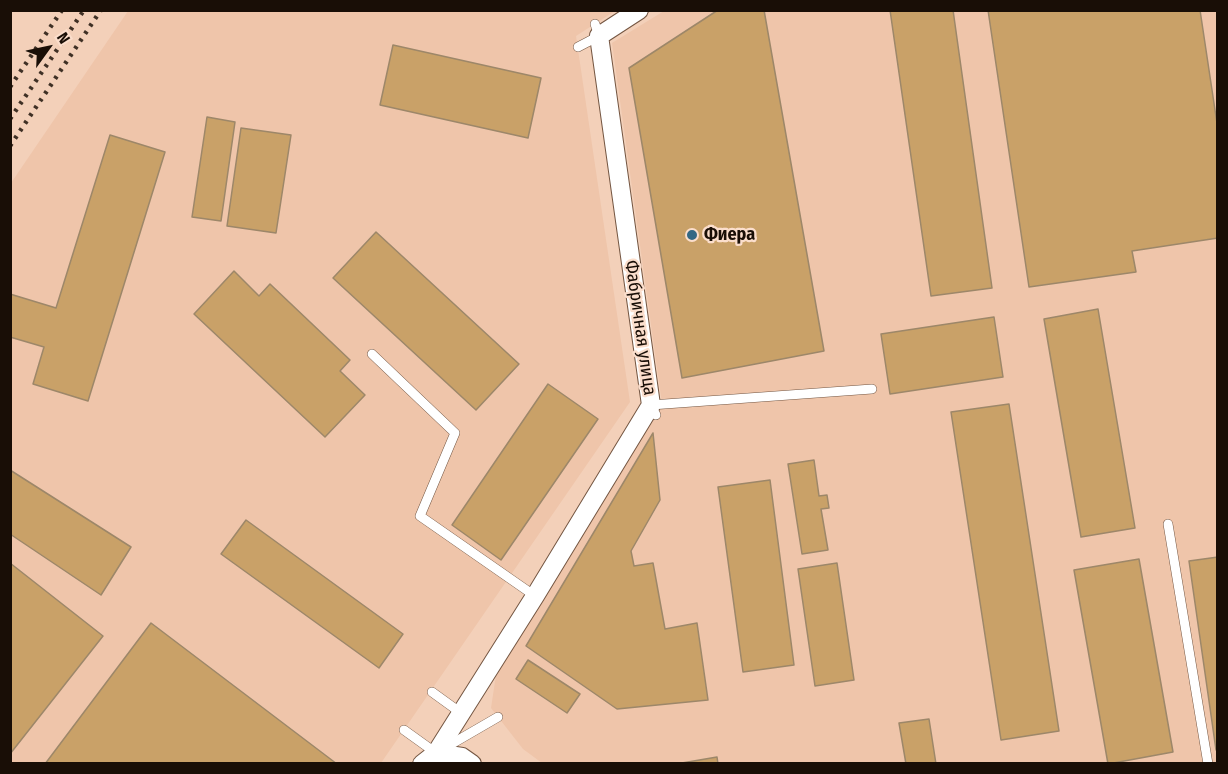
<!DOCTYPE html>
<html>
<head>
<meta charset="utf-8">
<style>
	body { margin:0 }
	#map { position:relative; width:1228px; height:774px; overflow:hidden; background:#f3d0b9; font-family:"Fira Sans Condensed",sans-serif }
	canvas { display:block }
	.frame { position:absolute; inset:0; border:12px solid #190e06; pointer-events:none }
	.north { position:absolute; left:18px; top:18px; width:60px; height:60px; -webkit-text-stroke:4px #fbdecc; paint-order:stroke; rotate:57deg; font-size:16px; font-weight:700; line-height:24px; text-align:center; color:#190e06 }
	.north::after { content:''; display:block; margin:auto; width:21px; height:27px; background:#190e06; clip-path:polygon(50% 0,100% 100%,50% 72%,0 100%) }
</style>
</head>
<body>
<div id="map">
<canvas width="1228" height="774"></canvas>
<div class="frame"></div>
<div class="north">N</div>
</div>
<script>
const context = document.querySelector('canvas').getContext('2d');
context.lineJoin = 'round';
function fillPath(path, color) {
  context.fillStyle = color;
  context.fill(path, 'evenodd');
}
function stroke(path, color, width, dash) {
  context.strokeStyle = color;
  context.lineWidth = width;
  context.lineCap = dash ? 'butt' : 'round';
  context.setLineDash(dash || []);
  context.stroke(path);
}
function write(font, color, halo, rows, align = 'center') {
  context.font = font + ' "Fira Sans Condensed",sans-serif';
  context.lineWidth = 4.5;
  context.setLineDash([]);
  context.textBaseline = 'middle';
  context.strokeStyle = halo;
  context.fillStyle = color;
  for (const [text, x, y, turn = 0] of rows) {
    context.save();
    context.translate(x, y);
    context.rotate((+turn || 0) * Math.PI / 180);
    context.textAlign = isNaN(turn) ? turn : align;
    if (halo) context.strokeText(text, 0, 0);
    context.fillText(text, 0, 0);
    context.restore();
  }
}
fillPath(new Path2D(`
	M128 11H615L576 36 630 402 381 763 11 764V183Z
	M664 11H1217V763H542L523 749 491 708 496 675 662 404 612 43Z`), '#efc5aa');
const building = new Path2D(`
	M718 10H764L824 351 682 378 629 68Z
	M890 10H953L992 288 931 296Z
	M988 10H1200L1218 130V238L1132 251 1136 272 1029 287Z
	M393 45 541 78 528 138 380 105Z
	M207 117 235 122 221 221 192 217Z
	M241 128 291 135 276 233 227 226Z
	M110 135 165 152 88 401 33 384 44 347 10 337V294L56 308Z
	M376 232 519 364 476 410 333 278Z
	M234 271 259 296 270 284 350 360 340 371 365 395 325 437 194 314Z
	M1098 309 1135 528 1081 537 1044 319Z
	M994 317 1003 377 890 394 881 334Z
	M548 384 598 419 501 560 452 525Z
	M1009 404 1059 731 1001 740 951 412Z
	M653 433 660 500 631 551 634 566 653 563 665 629 697 623 708 700 617 709 526 646Z
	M814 460 819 496 827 495 829 508 821 509 828 550 802 554 788 464Z
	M10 470 131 547 101 595 10 534Z
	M770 480 794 665 743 672 718 487Z
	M246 520 403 634 379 668 221 554Z
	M1218 557V750H1216L1189 561Z
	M1139 559 1173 752 1108 764 1074 570Z
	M10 563 103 636 10 754Z
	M837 563 854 680 815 686 798 569Z
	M151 623 337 764H45Z
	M528 660 580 694 567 713 516 679Z
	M929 719 936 764H906L899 723Z
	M717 757 718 764H676Z`);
fillPath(building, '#c9a168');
stroke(building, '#9d8769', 1.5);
const service = new Path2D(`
	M578 47 599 36 595 24
	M372 354 455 433 420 516 535 596
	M656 415 651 405 872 389
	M1168 524 1208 764
	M432 692 461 713
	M404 730 436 753 498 717`);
const minor = new Path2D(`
	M436 753 462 757 472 764
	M422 764 436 753 535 596 651 405 599 36 639 10`);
stroke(service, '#745642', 10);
stroke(minor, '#745642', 20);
stroke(service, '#fff', 9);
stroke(minor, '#fff', 18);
stroke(new Path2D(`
	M10 87 62 10
	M10 119 84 10
	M10 146 101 10`), '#3f3025', 4.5, [3, 6]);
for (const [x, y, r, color] of [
	[692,235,6,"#346884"]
]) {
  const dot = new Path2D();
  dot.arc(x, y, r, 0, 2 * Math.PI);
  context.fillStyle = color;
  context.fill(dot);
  stroke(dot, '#fbdecc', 2);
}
write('bold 18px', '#190e06', '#fbdecc', [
	["Фиера",704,235]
], 'left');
write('18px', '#190e06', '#fbdecc', [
	["Фабричная улица",640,328,82]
]);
</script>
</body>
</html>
